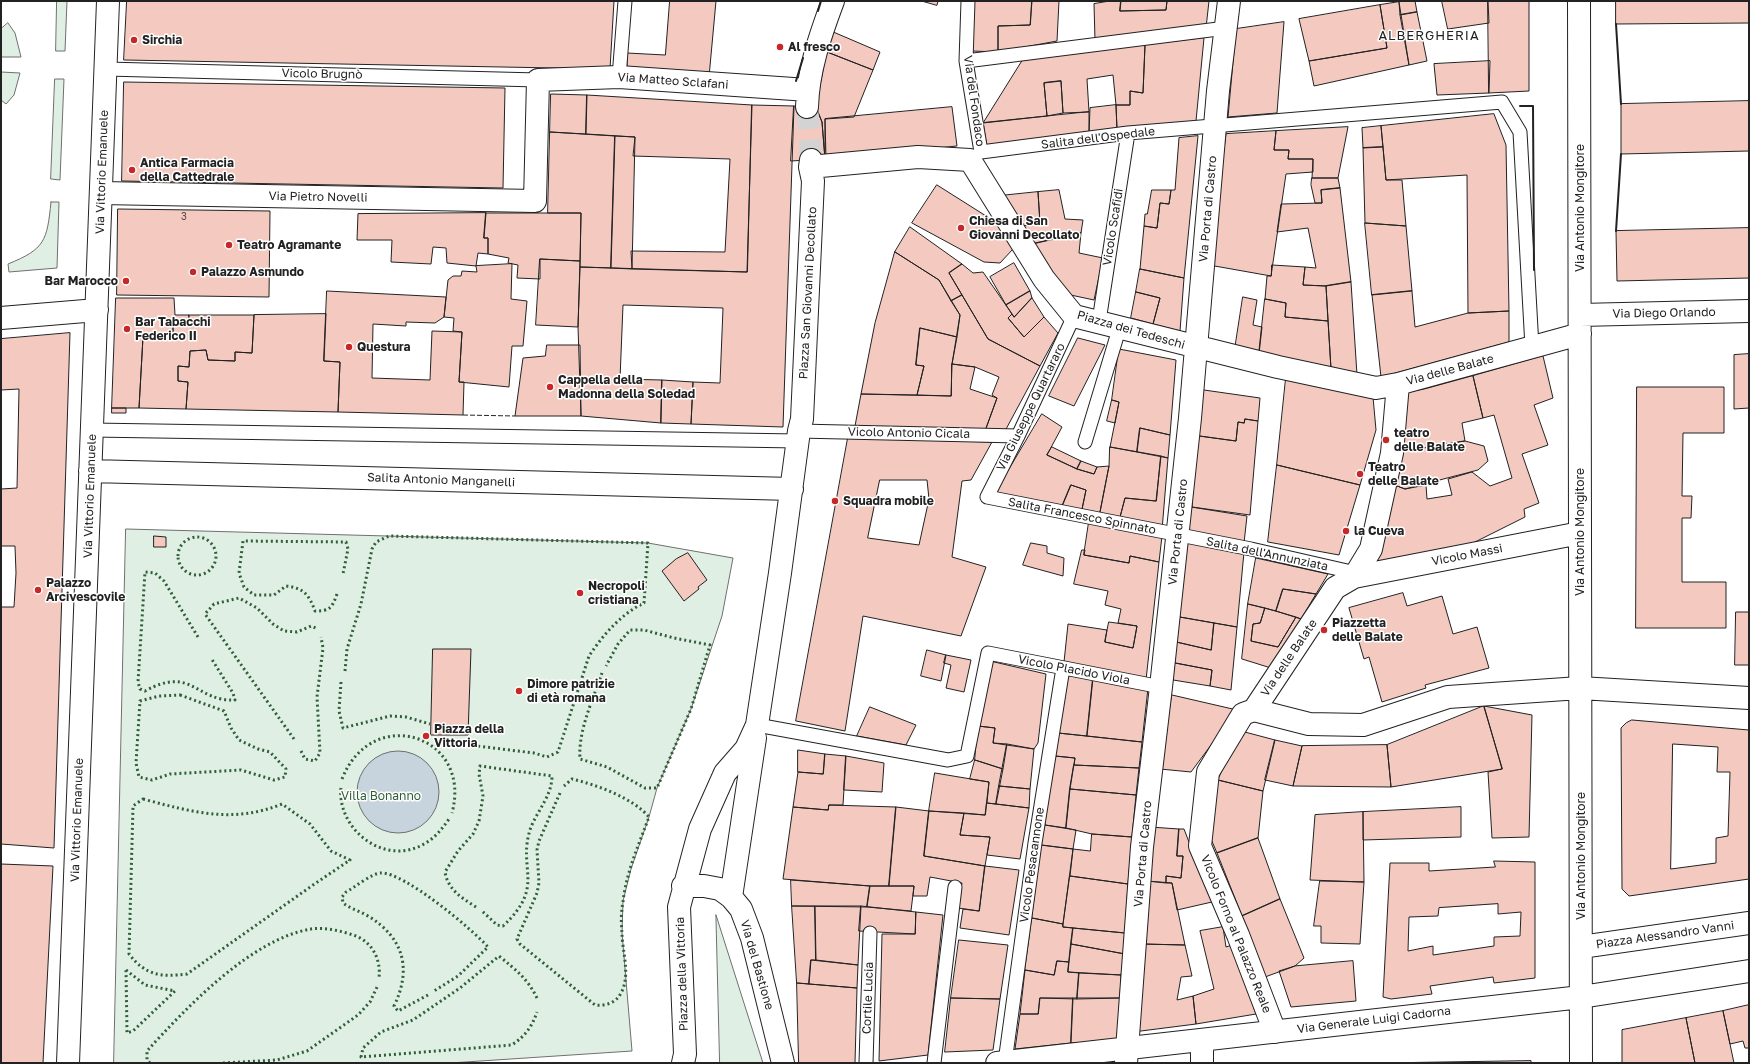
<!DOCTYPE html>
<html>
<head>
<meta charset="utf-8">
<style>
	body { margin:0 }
	#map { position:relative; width:1750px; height:1064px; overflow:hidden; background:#fff; font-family:"Golos Text",sans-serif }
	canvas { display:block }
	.frame { position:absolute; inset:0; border:2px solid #222; pointer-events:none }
</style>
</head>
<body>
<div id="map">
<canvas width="1750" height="1064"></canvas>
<div class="frame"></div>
</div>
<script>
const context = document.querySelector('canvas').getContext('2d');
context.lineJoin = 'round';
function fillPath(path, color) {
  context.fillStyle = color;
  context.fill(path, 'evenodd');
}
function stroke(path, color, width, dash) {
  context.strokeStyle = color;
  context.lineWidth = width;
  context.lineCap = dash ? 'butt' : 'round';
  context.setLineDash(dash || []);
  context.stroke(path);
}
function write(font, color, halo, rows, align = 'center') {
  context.font = font + ' "Golos Text",sans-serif';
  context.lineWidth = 3;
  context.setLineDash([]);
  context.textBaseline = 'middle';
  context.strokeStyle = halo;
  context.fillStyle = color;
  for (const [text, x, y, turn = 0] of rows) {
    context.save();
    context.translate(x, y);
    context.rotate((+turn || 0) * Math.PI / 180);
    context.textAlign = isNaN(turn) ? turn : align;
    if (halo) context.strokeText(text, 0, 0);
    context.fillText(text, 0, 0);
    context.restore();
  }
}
const green = new Path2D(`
	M57 1H67L65 51H56Z
	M8 23 15 33 21 57H1V29Z
	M1 72 20 73 14 95 6 104 1 100Z
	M55 79H64L60 180 51 179Z
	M51 202H59L57 268 9 272 8 264C45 249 47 241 51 202Z
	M126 529 648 543 733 558 722 616 691 709 657 788 649 817 631 869 623 901 622 933 632 1051 450 1063H114Z
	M716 915 763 1063H720Z`);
fillPath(green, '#e0efe3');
stroke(green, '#6f6f6f', 1);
const water = new Path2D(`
	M357 792a41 41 0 1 1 82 0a41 41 0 1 1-82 0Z`);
fillPath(water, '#c7d3dd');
stroke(water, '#6f6f6f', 1);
const building = new Path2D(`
	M127 1H614L610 69 124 60Z
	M670 1H716L709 77 627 74V53L665 55Z
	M922 1H938L937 5Z
	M974 1H1032L1030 25 998 26V52L972 51Z
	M1032 1H1059L1057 41 998 52V26L1030 25Z
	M1110 1H1121L1120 11 1166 10 1167 1H1209L1206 28 1095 40 1094 4Z
	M1121 1H1167L1166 10 1120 11Z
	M1406 1H1415L1417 12 1400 15 1399 2Z
	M1442 1H1488L1489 23 1448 29Z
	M1488 1H1529V91L1489 93Z
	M1616 1H1749V23L1616 24Z
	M1399 2 1409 65 1314 86 1309 61 1387 48 1380 5Z
	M1380 5 1387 48 1309 61 1299 19Z
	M1417 12 1427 61 1409 65 1400 15Z
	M1284 22 1277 113 1228 117 1236 29Z
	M831 31 880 52 873 70 827 52Z
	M1204 38 1196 121 1117 130 1116 105H1130V91L1143 93 1145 45Z
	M1145 45 1143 93 1130 91V105H1116L1113 75 1087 79 1089 112 1063 113 1061 81 1044 83 1047 116 983 123 1023 59Z
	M827 52 873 70 854 117 825 119V159L822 122 816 107Z
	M1490 61 1489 93 1437 95 1434 64Z
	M1061 81 1063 113 1047 116 1044 83Z
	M124 82 505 88 503 188 122 181Z
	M551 94 587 95 586 134 550 132Z
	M587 95 752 105 747 272 632 269 631 251 725 252 730 159 633 156 635 137 586 134Z
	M1749 101V151L1621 154V104Z
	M752 105 794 106 783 427 691 424 693 382 720 383 723 308 623 305 620 379 662 380 661 423 581 416 578 327 580 267 747 272Z
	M1116 105 1117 130 1089 133 1090 108Z
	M794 106 816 107 822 122 825 159 791 161Z
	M952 107 957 146 826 159 825 119Z
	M1089 112V133L987 147 983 123Z
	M1494 114 1506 145 1509 311 1468 313 1467 175 1386 180 1381 126Z
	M1381 126 1383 147 1363 148 1362 128Z
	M1348 127 1338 178H1312L1313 159H1288L1289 150H1274L1276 131Z
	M1276 131 1274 150H1289L1288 159H1313V172L1286 174 1271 276 1209 265 1226 134Z
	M550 132 615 136 611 268 580 267 581 213H548Z
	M615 136 635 137 632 269 611 268Z
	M1198 136 1184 278 1140 269 1144 226 1157 228 1160 203 1169 204 1171 190H1175L1179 138Z
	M1383 147 1386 180H1402L1406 226 1365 223 1363 148Z
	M1312 178H1338L1340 188 1321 190 1322 203H1315L1311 185Z
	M937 185 994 221 1007 233 1013 249 1000 263 984 262 912 223Z
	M1340 188 1351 282 1326 286 1303 285 1305 267 1316 268 1308 228 1277 232 1281 204 1322 203 1321 190Z
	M1059 190 1065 219 1083 220 1081 233 1028 245 1017 227 1040 223 1038 192Z
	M1152 190H1171L1169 204 1160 203 1157 228 1144 226 1145 214H1147Z
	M1038 192 1040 223 1017 227 999 196Z
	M118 209 270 211 269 297 117 295Z
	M486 213H581L580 261 540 259V279L517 278 518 265 508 263 509 258 488 254V238H484Z
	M486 213 484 238H488V254L478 253 476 266 447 263 446 248 433 247 431 264 391 262 392 240H357L358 214Z
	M1365 223 1406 226 1412 291 1372 295Z
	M910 227 962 264 949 273 962 295 951 301 939 280 895 252Z
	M1749 228V278L1617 281 1616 231Z
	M1081 233 1079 253 1103 258 1094 300 1066 294 1028 245Z
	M895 252 939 280 960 315 957 337 920 328 916 365 924 366 917 395 861 394 875 323Z
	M540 259 580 261 578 327 536 325Z
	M1014 263 1030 291 1006 305 990 277Z
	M512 264 511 299 527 301 523 346H512L509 387 459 382 462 332 453 331 454 318 444 317 448 280 453 276H461L462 271 477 272 476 266Z
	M962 264 973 273 983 272 1012 314 1008 318 1024 337 1044 317 1058 333 1040 366 988 339 949 273Z
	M1272 265 1305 267 1303 285 1326 286 1328 321 1285 317 1286 303 1265 299 1267 276H1271Z
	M1140 269 1184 278 1180 331 1153 324 1160 298 1136 292Z
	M1351 282 1357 375 1331 369 1326 286Z
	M327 291 446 297 444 317 435 323 406 322V326L373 324 372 378 430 380 432 331 462 332 459 382H464L463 415 338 412 340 362 324 361Z
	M1030 291 1032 298 1014 317 1006 305Z
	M1412 291 1415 327 1468 313 1509 311V342L1381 377 1372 295Z
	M1136 292 1160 298 1153 324 1131 318Z
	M962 295 988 339 1040 366 1005 431H985L997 398 992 395 999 377 975 367 952 364 960 315 951 301Z
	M1243 297 1257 300 1253 325 1262 327 1259 354 1235 349Z
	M116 298H174L175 315H189V322H173V334L143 337 139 408H112Z
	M1032 298 1044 317 1024 337 1008 318 1012 314 1014 317Z
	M1265 299 1286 303 1285 317 1328 321 1331 369 1259 354Z
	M326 314 324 361 340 362 338 412 186 409 188 382 178 381V366L189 367 190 351 206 350 208 360 235 361V352L252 353 254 315Z
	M189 315H254L252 353 235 352V361L208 360 206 350 190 351 189 367 178 366V381L188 382 186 409 139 408 143 337 173 334V322H189Z
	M920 328 957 337 952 364 951 396 917 395 924 366 916 365Z
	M70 333 54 848 1 844V607H14L16 573 15 546H1V489L17 488 19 389 1 390V339Z
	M1078 338 1105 345 1074 406 1049 396Z
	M547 345H580L581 416H515L523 358 545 356Z
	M1119 349 1176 360 1170 435 1140 428 1137 452 1110 447 1119 402 1112 400Z
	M1749 354V408L1734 409V355Z
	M1543 356 1553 398 1534 405 1548 445 1522 454 1539 503 1524 509 1525 517 1463 548 1372 565 1392 484 1405 489 1426 485 1427 499 1452 495 1448 479 1472 472 1490 486 1512 478 1494 415 1483 418 1473 376Z
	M952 364 975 367 970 389 997 398 985 431 855 426 861 394 951 396Z
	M1473 376 1483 418 1462 423 1465 441 1395 453 1403 393 1424 389Z
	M1286 378 1373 397 1376 430 1360 485 1277 465Z
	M662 380 693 382 691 424 661 423Z
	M1637 387H1724V433H1683L1682 496H1692L1691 518H1682V582H1726V628H1636Z
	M1197 389 1260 398 1258 421 1245 419 1244 423 1238 422 1236 441 1192 435Z
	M1112 400 1119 402 1115 423 1107 421Z
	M112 408H126V413H112Z
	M1042 414 1062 427 1047 455 1077 469 1094 474 1097 467 1109 466 1099 517 1081 514 1086 490 1071 485 1061 509 994 495Z
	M1245 419 1258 421 1250 515 1192 507V435L1236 441 1238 422 1244 423Z
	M1140 428 1170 435 1168 458 1137 452Z
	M848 438 992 442 971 480 962 481 952 557 986 567 961 636 863 616 845 731 796 721ZM880 480H927L929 499 919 545 868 538Z
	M1465 441 1484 446 1488 461 1478 470 1405 489 1392 484 1395 453Z
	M1052 447 1081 461 1077 469 1047 455Z
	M1110 447 1161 456 1156 501 1125 498 1119 521 1099 517 1109 466Z
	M1161 456 1168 458 1162 530 1119 521 1125 498 1156 501Z
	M1081 461 1097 467 1094 474 1077 469Z
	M1277 465 1360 485 1339 555 1268 542Z
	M1071 485 1086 490 1081 514 1061 509Z
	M1185 506 1247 516 1244 543 1183 533Z
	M1089 522 1162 536 1159 562 1130 556 1129 563 1084 555Z
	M154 536 166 537V547H154Z
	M1182 542 1244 552 1237 627 1174 616Z
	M1031 543 1047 546V553L1064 558 1063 576 1023 565Z
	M1082 550H1085L1084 555 1129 563 1130 556 1159 562 1146 680 1064 662 1068 624 1107 630 1105 642 1133 648 1137 626 1118 623 1121 609 1105 605 1108 591 1074 584Z
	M688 553 707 580 698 587 699 589 684 601 662 571 676 559Z
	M1256 558 1328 574 1316 594 1283 589 1276 611 1248 604Z
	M1283 589 1316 594 1301 619 1276 611Z
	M1403 593 1407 606 1442 596 1453 634 1477 627 1489 668 1425 685 1426 688 1382 702 1369 657 1364 659 1349 608Z
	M1248 604 1265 608 1260 623 1253 624 1251 641 1278 647 1296 617 1301 619 1271 668 1242 659Z
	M1265 608 1296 617 1278 647 1251 641 1253 624 1260 623Z
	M1736 612H1749V665H1735Z
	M1174 616 1214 623 1211 650 1172 641Z
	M1109 622 1137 626 1133 648 1105 642Z
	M1214 623 1237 627 1231 690 1210 686 1212 670 1170 662 1172 641 1211 650Z
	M433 649H471L468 735H431Z
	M927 650 946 655 941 681 921 676Z
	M946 655 971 660 964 692 946 688 951 665 944 663Z
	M990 661 1046 674 1038 743 1034 749 993 743 995 728 978 726Z
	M1170 662 1212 670 1210 686 1167 679Z
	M1067 675 1093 678 1087 736 1058 733Z
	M1093 678 1148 688 1142 742 1087 736Z
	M1172 695 1237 710 1191 772 1160 769Z
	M1484 706 1502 769 1391 787 1387 745Z
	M1484 706 1532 715 1529 837 1492 838 1488 772 1502 769Z
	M870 707 916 725 906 745 857 736Z
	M1632 720 1749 730V879L1629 896 1622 889 1621 728 1626 723ZM1673 744 1718 747 1717 772H1730L1728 836 1716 838V863L1671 869Z
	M978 726 995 728 993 743 1007 744 1003 769 975 760Z
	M1241 731 1275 740 1263 791 1218 780Z
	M1058 733 1142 742 1139 768 1074 765 1075 758 1055 756Z
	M1275 740 1302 746 1293 786 1265 780Z
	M1007 744 1034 749 1030 789 999 786Z
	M1387 745 1391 787 1293 786 1302 746Z
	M798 750 825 754 823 774 798 772Z
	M825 754 846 756 843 805H829L828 810 793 807 798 772 823 774Z
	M846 756 884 763 882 792 844 790Z
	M1055 756 1075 758 1070 789 1066 828 1045 825Z
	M975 760 1003 769 996 804 987 803 989 782 970 779Z
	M1074 765 1139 768 1136 795 1070 789Z
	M935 773 989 782 985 815 929 811Z
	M1218 780 1263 791 1258 838 1217 853 1211 839Z
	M999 786 1030 789 1029 808 996 804Z
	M1070 789 1136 795 1132 837 1092 834 1066 828Z
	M987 803 1029 808 1020 859 987 855 990 837 960 835 964 813 985 815Z
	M829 805 896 807 889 886H870L783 879 793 807 828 810Z
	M896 807 929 811 924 856 985 866 979 911 958 908 962 883 930 877 927 896H913L914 886H889Z
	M1461 807V837L1363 840V812Z
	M929 811 964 813 960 835 990 837 985 866 924 856Z
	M1363 812 1364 882 1310 880 1315 815Z
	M1045 825 1076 830 1073 849 1041 845Z
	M1150 827 1179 829 1177 856H1183L1181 878 1166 876V883L1147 881Z
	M1179 829H1184L1212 902 1177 910 1172 883H1166V876L1181 878 1183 856H1177Z
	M1092 834 1132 837 1128 884 1070 876 1073 849 1090 851Z
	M1258 838 1280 899 1242 916 1217 853Z
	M1041 845 1073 849 1063 924 1032 918Z
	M1494 861 1535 862V978L1494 983 1493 977 1430 986 1432 994 1391 999 1383 997 1390 863H1429V871L1495 867ZM1498 904V914L1521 912 1520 936 1494 937V946L1433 955V946L1408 951 1409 917 1438 916 1439 908Z
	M1 864 53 866 43 1063H1Z
	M985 866 1019 870 1009 935 960 928 963 909 979 911Z
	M1070 876 1128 884 1125 933 1063 927Z
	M791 880 870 886 867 907 792 906Z
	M1147 881 1172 883 1185 945 1142 944Z
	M1320 881 1364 882 1360 944 1321 943V926H1314Z
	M870 886H914L911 911 867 907Z
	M1280 899 1304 958 1295 966 1265 977 1242 916Z
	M792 906H815L816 960H811L809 984 797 983Z
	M815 906H861L858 965 816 960Z
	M861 906 916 912 915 934 859 931Z
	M916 912 943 915 928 1055 879 1061 882 934H915Z
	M1032 918 1063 924V927L1073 928 1069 962 1057 961 1054 975 1025 970Z
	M1223 927 1226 947 1232 945 1256 1014 1196 1024 1193 996 1214 989 1200 931Z
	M1073 928 1125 933V954L1071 944Z
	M959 940 1008 945 1000 999 951 998Z
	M1071 944 1125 954 1121 975 1068 972Z
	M1142 944 1185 945 1192 976 1181 977 1177 1000 1193 996 1196 1024 1133 1032Z
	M811 960 858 965 857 988 809 984Z
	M1057 961 1069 962 1068 972 1079 973 1077 999 1040 998 1038 1014H1020L1025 970 1054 975Z
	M1353 961 1356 1001 1291 1007 1279 971 1295 966Z
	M1079 973 1121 975 1120 998 1077 999Z
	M797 983 857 988 855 1063H799Z
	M951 998 1000 999 993 1050 945 1052Z
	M1040 998H1073L1071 1043 1015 1049 1020 1014H1038Z
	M1073 998H1120L1117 1042 1071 1043Z
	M1749 1005V1048H1745L1743 1041 1730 1044 1723 1011Z
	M1723 1011 1734 1063H1695L1686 1018Z
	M1686 1018 1695 1063H1622V1030Z
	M1531 1061V1063H1381Z`);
fillPath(building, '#f3c9c0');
stroke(building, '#222', 1);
stroke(new Path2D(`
	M807 107 811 160`), '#d3d3d3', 22, [22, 11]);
const lane = new Path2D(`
	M968 1 966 61 981 152
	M966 61 1226 28
	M106 69 538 80
	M619 77 625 1
	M981 152 1128 133 1502 102 1520 132 1532 347
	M1074 316 1018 436 987 497 1251 549 1356 573
	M1099 321 1128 133
	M92 430 798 441
	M799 431 1018 436
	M1085 442 1120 326
	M757 725 948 760 967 756 988 653 1161 687
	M1005 1062 1035 843 1063 668
	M866 1063 870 933
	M934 1063 955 887`);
const street = new Path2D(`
	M1579 1 1581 1063
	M807 107C808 70 820 36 833 1
	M810 167 918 157 970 160 1044 279 1074 316 1278 367 1376 388 1398 384 1580 334
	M101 193 535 201 538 80 619 77 808 90
	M1580 315 1749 311
	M1 318 97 310
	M90 471 792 489
	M1354 577 1580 533
	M1254 710 1309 724 1363 725 1448 697 1580 688 1749 698
	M1254 710 1335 588 1354 577 1371 549 1392 453 1398 384
	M1254 710 1243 714 1208 772 1200 846 1238 935 1275 1032
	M683 886H704L720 889 731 897 741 909 752 938 783 1063
	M731 897 755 738
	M1581 947 1749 923
	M68 1063 108 1
	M683 1063 685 1054 679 907 700 829 725 773 746 749 757 725 780 573 799 431 802 419 813 181 810 167 811 160
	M997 1063 1581 997 1749 971
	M1126 1063 1142 847 1161 687 1190 418 1218 91 1229 1
	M1202 1063V1040`);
stroke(lane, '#222', 15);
stroke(street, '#222', 24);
stroke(lane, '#fff', 13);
stroke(street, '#fff', 22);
stroke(new Path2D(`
	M178 556a19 19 0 1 1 38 0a19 19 0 1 1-38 0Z
	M337 594C332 608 330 611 315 611 309 595 304 588 286 586L274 595H254L244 587 239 573 243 541 346 542 348 549 343 574
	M198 637 164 581 155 573 145 572 138 682 140 689 145 691C192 665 196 702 235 700L233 693 211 658
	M345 671 347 649 361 604 372 549 376 542 389 536 648 543 644 603C621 614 603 635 589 656L558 752 547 757 534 753 469 745
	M602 673C593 700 578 730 580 759L607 767 645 788H657L691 709 710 645 674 638 644 630H630L618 644 606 666
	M341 682 339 711 343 728 390 716 406 717 430 724
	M180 695 224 711 231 728 239 740 258 749 270 752 286 769 285 777 274 780 241 770 170 774 152 780 139 777 136 763 140 701 159 696Z
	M294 739 205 614 214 604 239 598 257 608 273 624 284 631 297 632 311 626 318 629
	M301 751 305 759 315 761 320 753 317 697 323 648 321 637
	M342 779C372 703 473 735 452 813
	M341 788C337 829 384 867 424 844 435 838 442 829 449 819
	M560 793 539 841 537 850 539 883 537 893 517 939 520 944 595 1005C606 1006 616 1003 621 993 631 975 622 951 622 933 621 923 621 912 623 902 626 873 639 844 649 817 633 798 597 785 572 779L564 786
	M143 799C192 812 233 824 282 804L310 824 331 851 350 860 313 885 187 974C161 977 146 976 129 954L133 806Z
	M476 907C462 898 448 890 445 872L458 851 473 834 479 821 483 796 479 774 480 766 552 776C552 795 538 810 531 827 516 869 547 885 503 926L497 925 481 910
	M126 970 145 985 175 991 133 1031 127 1033Z
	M428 995 398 1011 394 1006C412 969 404 938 368 916 360 911 351 909 343 903L342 897 346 892C354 888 372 873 381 873 404 872 472 929 488 947L458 976 434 991
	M537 998C527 978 516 970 499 956L460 988 413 1020 381 1032 363 1048 361 1057 512 1045C525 1036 532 1027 537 1012
	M150 1063 147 1060V1051C186 1008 251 939 311 929 325 927 342 931 356 936 373 943 381 960 379 978
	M223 1063 277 1060 307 1051 358 1015 370 1002 378 985`), '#2f5e38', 3, [2, 3]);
stroke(new Path2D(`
	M463 415 515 416`), '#222', 1, [5, 2]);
stroke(new Path2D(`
	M818 11 821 1
	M1616 24 1621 104
	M796 81 803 58
	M1520 106H1533L1534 270
	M1616 231 1621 154`), '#222', 2);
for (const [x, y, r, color] of [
	[134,40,4,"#c62828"],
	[780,47,4,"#c62828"],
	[132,170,4,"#c62828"],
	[961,228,4,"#c62828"],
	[229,245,4,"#c62828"],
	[193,272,4,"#c62828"],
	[126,281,4,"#c62828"],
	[127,329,4,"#c62828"],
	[349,347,4,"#c62828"],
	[550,387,4,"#c62828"],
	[1386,440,4,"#c62828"],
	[1360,474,4,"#c62828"],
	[835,501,4,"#c62828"],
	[1346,531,4,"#c62828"],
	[38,590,4,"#c62828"],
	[580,593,4,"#c62828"],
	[1324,630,4,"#c62828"],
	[519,691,4,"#c62828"],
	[426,736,4,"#c62828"]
]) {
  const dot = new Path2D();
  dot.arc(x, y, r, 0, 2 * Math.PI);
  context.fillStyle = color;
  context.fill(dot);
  stroke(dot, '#fff', 1.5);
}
write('10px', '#564c4a', null, [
	["3",184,217]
]);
write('bold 12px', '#222', '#fff', [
	["Sirchia",142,40],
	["Al fresco",788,47],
	["Antica Farmacia",140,163],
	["della Cattedrale",140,177],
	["Chiesa di San",969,221],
	["Giovanni Decollato",969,235],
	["Teatro Agramante",237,245],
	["Palazzo Asmundo",201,272],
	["Bar Marocco",118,281,"right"],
	["Bar Tabacchi",135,322],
	["Federico II",135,336],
	["Questura",357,347],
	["Cappella della",558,380],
	["Madonna della Soledad",558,394],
	["teatro",1394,433],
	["delle Balate",1394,447],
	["Teatro",1368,467],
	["delle Balate",1368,481],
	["Squadra mobile",843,501],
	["la Cueva",1354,531],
	["Palazzo",46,583],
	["Arcivescovile",46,597],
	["Necropoli",588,586],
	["cristiana",588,600],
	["Piazzetta",1332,623],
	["delle Balate",1332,637],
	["Dimore patrizie",527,684],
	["di età romana",527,698],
	["Piazza della",434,729],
	["Vittoria",434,743]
], 'left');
write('12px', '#222', '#fff', [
	["Vicolo Brugnò",322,74,1],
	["Via Matteo Sclafani",673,81,4],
	["Via del Fondaco",974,101,82],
	["Salita dell'Ospedale",1098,138,-7],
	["Via Vittorio Emanuele",102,172,-88],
	["Via Pietro Novelli",318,197,1],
	["Via Antonio Mongitore",1580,208,-90],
	["Via Porta di Castro",1208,209,-85],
	["Vicolo Scafidi",1113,227,-81],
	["Piazza San Giovanni Decollato",808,293,-87],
	["Via Diego Orlando",1664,313,-1],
	["Piazza dei Tedeschi",1131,330,16],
	["Via delle Balate",1450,370,-15],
	["Via Giuseppe Quartararo",1031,407,-64],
	["Vicolo Antonio Cicala",909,433,1],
	["Salita Antonio Manganelli",441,480,2],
	["Via Vittorio Emanuele",90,496,-88],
	["Salita Francesco Spinnato",1082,516,11],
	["Via Porta di Castro",1178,532,-84],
	["Via Antonio Mongitore",1580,532,-90],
	["Salita dell'Annunziata",1267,554,12],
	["Vicolo Massi",1467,555,-11],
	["Via delle Balate",1289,658,-56],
	["Vicolo Placido Viola",1074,670,11],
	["Via Vittorio Emanuele",77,820,-88],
	["Via Porta di Castro",1143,854,-85],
	["Via Antonio Mongitore",1581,856,-90],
	["Vicolo Pesacannone",1032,865,-82],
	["Vicolo Forno al Palazzo Reale",1236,934,68],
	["Piazza Alessandro Vanni",1665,935,-8],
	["Via del Bastione",757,965,74],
	["Piazza della Vittoria",682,974,-92],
	["Cortile Lucia",868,998,-88],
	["Via Generale Luigi Cadorna",1374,1020,-7]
]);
write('12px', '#2f5e38', '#fff', [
	["Villa Bonanno",381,796]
]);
context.letterSpacing = '1px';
write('13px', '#222', '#fff', [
	["ALBERGHERIA",1429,36]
]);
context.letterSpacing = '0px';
</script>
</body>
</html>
